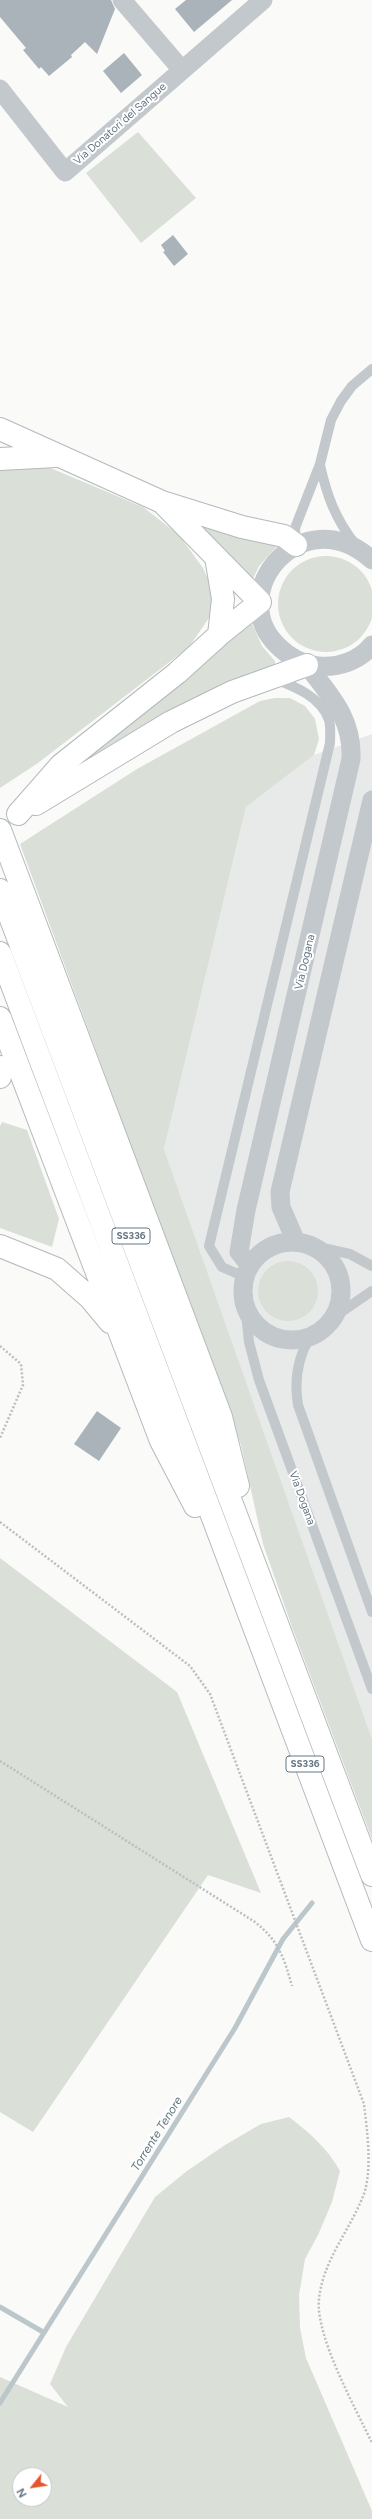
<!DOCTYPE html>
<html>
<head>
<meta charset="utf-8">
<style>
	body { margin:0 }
	#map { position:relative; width:372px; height:2519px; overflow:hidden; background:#fafaf8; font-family:Figtree,sans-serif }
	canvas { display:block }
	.north { position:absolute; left:12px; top:2467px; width:40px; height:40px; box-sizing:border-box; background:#fff; border:1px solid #c1c8cd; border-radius:50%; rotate:240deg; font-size:11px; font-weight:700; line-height:16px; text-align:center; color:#657683 }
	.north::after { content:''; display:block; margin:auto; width:14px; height:18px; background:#e4572e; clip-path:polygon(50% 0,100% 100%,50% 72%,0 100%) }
</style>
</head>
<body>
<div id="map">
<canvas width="372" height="2519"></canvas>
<div class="north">N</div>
</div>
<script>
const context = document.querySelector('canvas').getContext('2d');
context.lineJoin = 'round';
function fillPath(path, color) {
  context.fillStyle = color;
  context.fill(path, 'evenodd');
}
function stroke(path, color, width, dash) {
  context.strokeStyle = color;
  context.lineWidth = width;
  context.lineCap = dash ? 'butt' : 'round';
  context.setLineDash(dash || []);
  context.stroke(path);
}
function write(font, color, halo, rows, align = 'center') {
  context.font = font + ' Figtree,sans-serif';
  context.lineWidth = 4;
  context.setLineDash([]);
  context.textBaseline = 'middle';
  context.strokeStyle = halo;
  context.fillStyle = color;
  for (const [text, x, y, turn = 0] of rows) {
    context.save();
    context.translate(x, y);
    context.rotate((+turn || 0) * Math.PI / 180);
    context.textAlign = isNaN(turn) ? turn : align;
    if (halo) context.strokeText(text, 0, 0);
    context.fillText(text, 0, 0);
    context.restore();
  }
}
fillPath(new Path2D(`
	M372 734V1739L164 1149 246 807 314 755Z`), '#e8e9e9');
fillPath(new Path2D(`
	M138 132 196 198 141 243 86 173Z
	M0 466 48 467 143 507 179 535 203 568 214 592 211 615 189 647 38 763 0 788Z
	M183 511 280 543 259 566 250 585Z
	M278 604a48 48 0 1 1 96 0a48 48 0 1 1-96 0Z
	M251 621 262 646 275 661V668C193 694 131 730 60 778Z
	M275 698H290L305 706 315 719 319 739 314 755 246 807 164 1149 372 1739V1839L292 1627 263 1544 241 1445 20 844 137 769 260 701Z
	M2 1122 27 1130 59 1219 52 1247 0 1228V1126Z
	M258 1291a30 30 0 1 1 60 0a30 30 0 1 1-60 0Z
	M0 1558 177 1692 261 1893 208 1875 33 2132 0 2112Z
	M289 2117C310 2133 327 2148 340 2171L332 2202 318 2235 305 2259 299 2295 300 2328 306 2358 372 2511V2519H0V2377L68 2407 50 2384 66 2347 155 2197 187 2171 225 2145 261 2124ZM20 2475H44V2499H20Z`), '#dadfd7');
stroke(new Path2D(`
	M0 2307 43 2332
	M0 2403 235 2028 283 1939 312 1903`), '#bbc7cb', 5);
fillPath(new Path2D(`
	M0 0H111L115 9 97 54 85 42 71 55 72 57 49 76 41 67 39 69 23 50 26 48 0 17Z
	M186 0H232L194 32 175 9Z
	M124 53 142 75 121 93 103 71Z
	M173 235 188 254 174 266 163 252 165 251 161 245Z
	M97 1411 121 1428 99 1461 74 1444Z`), '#aab3b9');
const trunk = new Path2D(`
	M0 429 162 502 242 527 284 536 296 545
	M0 459 56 456
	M216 557 223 599 219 635
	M36 804 171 722 232 692 307 665
	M18 814 61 765 177 673 219 635 260 602 162 502
	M0 830 221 1417 238 1486
	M0 890 372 1875
	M0 953 372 1940
	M0 1018 161 1441 195 1506
	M0 1067V1077
	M0 1246 57 1269 90 1298 110 1322`);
stroke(trunk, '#b4b9bd', 24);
stroke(new Path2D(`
	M0 1346 21 1364 23 1385 0 1438
	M0 1522 190 1666 210 1694 364 2104C367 2131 372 2164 365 2191 352 2228 323 2259 319 2299 315 2336 356 2409 372 2443
	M0 1761 255 1922C279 1941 284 1958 292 1986`), '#bbbfc2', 2.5, [2, 2]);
stroke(new Path2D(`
	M320 465C327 496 335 518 355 544
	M296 543 295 528 320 464 331 420 341 401 352 386 372 369
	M309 1245 350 1254 372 1266
	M245 1277 222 1267 209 1246 330 743C330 736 331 727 329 720 321 697 296 687 275 679
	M245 1304 249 1342 259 1380 372 1689
	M334 1317 372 1291
	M310 1337C297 1359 294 1381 298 1405L372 1612`), '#c3c8cc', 10);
stroke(new Path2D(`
	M122 0 182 70
	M0 89 65 172 263 0
	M372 560C302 497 223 593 278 646 289 657 301 664 318 666 338 668 359 661 372 645
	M296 1242 281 1207 280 1192 372 800
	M243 1291a49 49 0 1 1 98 0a49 49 0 1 1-98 0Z
	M250 1266 239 1252 246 1210 351 759C353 718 330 696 307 665`), '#c3c8cc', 19);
stroke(trunk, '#fff', 22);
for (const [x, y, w] of [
	[131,1236,38],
	[305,1764,38]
]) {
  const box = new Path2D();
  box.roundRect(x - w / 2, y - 8, w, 16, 3);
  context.fillStyle = '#fff';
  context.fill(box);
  stroke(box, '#657683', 1);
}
write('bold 10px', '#657683', null, [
	["SS336",131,1236],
	["SS336",305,1764]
]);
write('11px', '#657683', '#fff', [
	["Via Donatori del Sangue",120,124,-41],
	["Via Dogana",305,962,-77],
	["Via Dogana",302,1498,70]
]);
write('italic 12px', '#60757c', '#fff', [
	["Torrente Tenore",157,2134,-58]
]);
</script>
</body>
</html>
